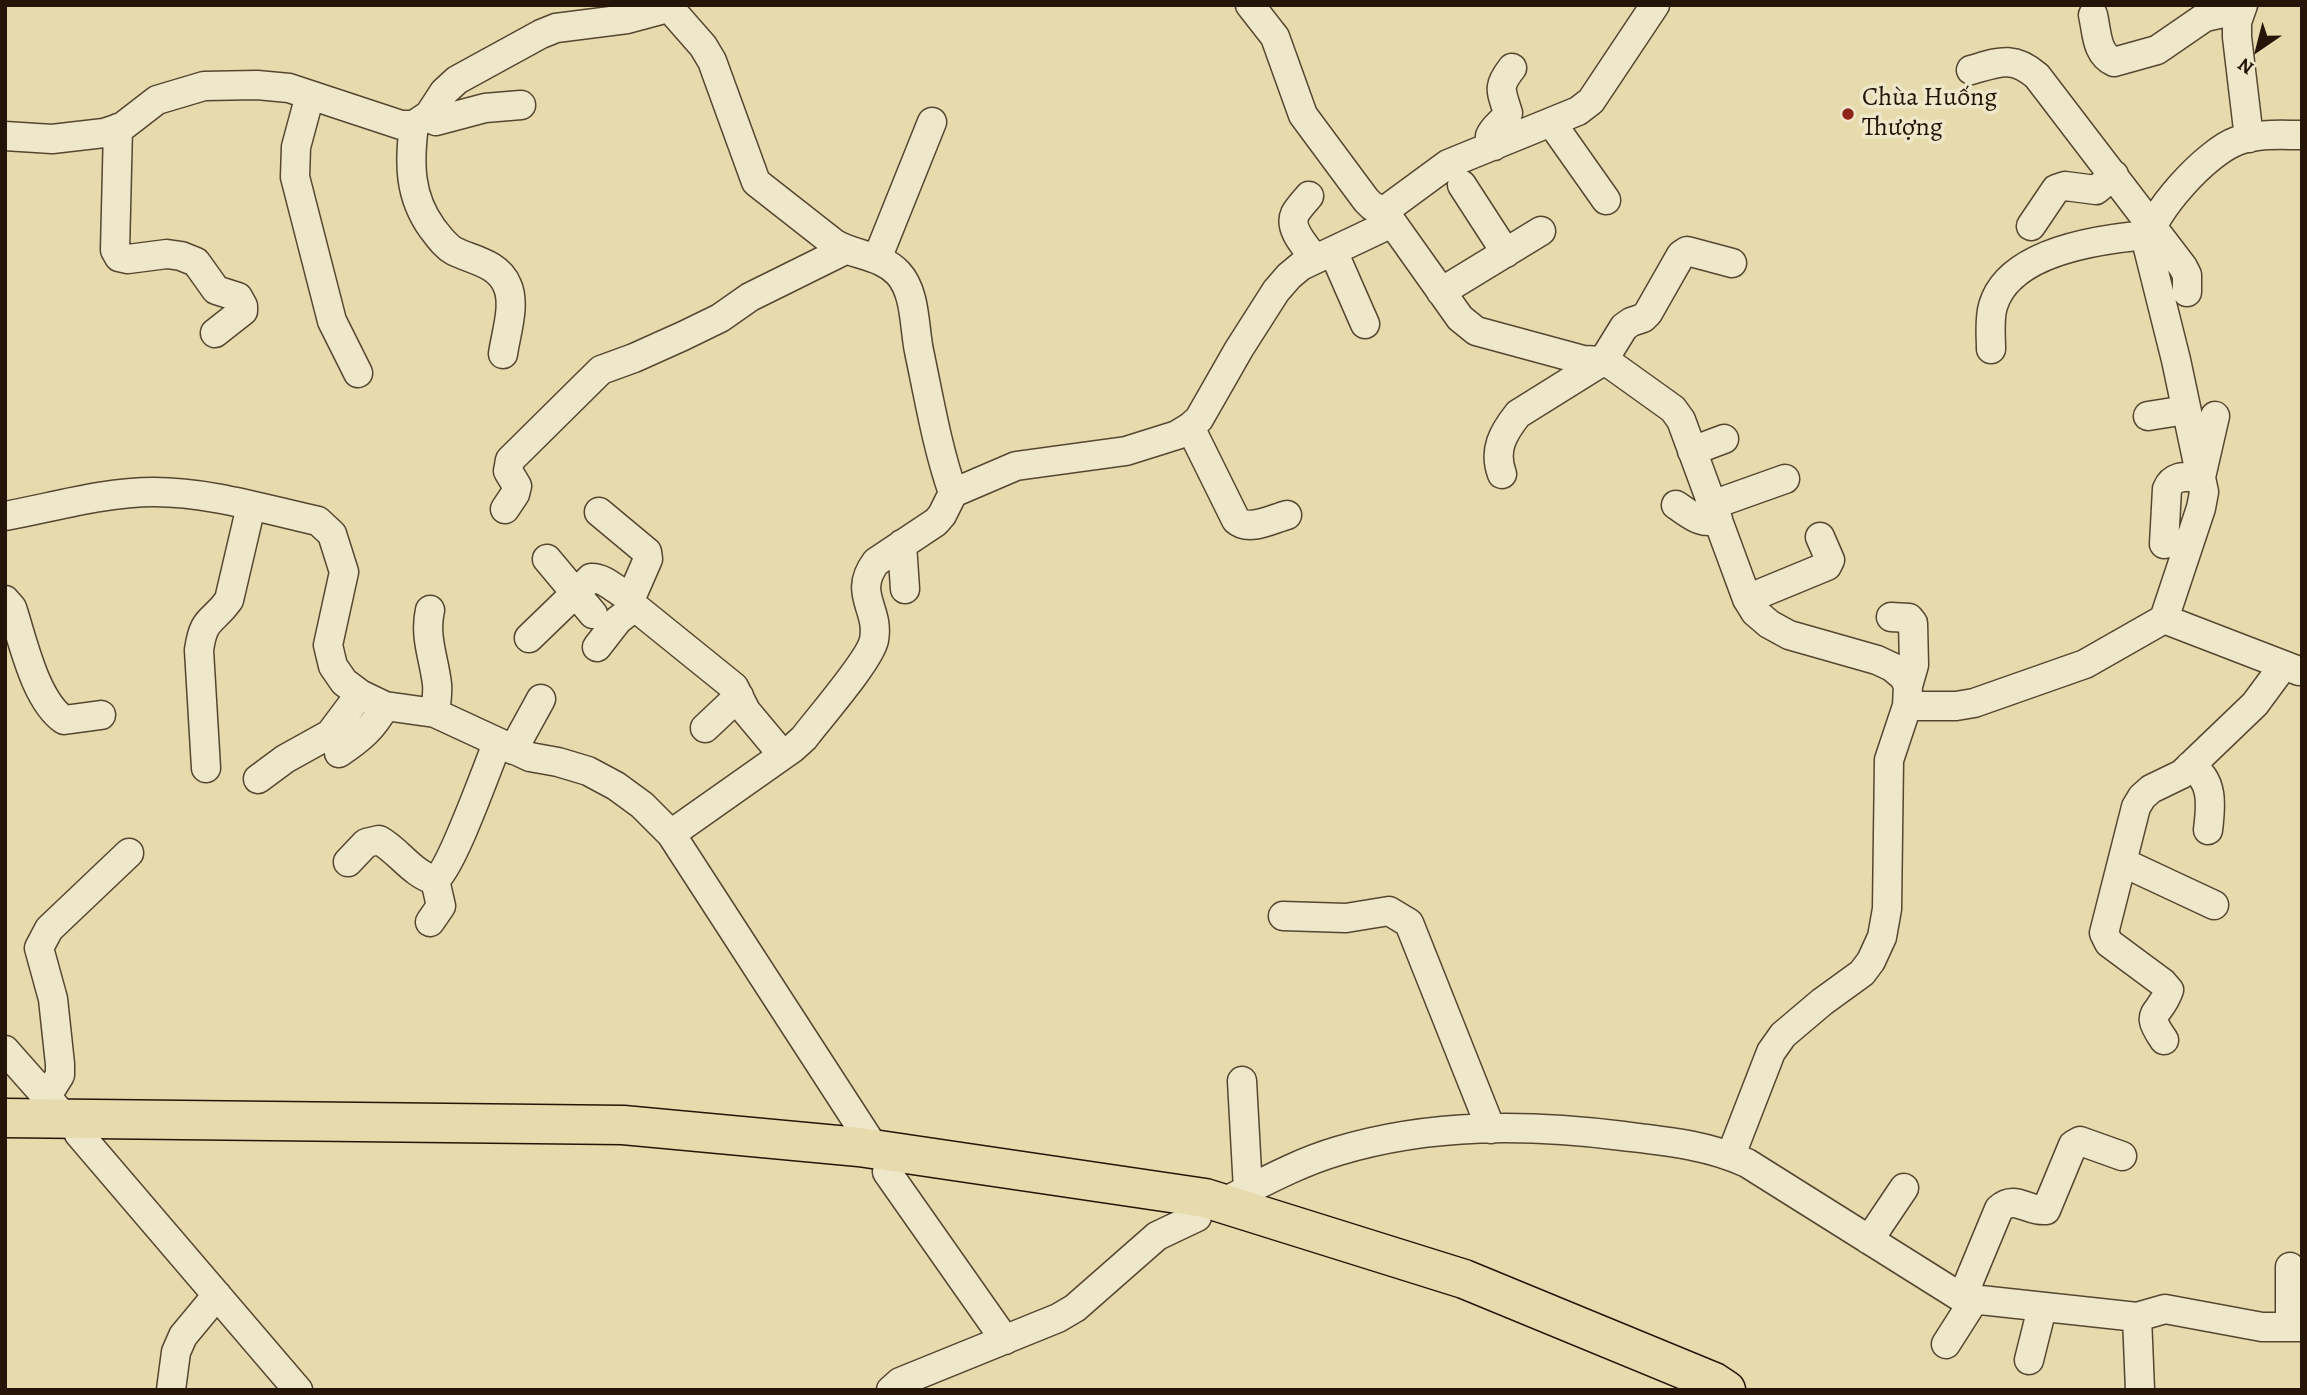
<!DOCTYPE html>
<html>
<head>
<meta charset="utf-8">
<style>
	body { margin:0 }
	#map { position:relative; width:2307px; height:1395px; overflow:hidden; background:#e7daac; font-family:Alegreya,serif }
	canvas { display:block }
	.frame { position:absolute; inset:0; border:7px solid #251508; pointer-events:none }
	.north { position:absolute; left:2223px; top:14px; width:70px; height:70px; -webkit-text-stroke:5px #efe7c9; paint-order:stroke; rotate:215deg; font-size:19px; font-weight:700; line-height:28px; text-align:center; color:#251508 }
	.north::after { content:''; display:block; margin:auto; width:24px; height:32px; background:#251508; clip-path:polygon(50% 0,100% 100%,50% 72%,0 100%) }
</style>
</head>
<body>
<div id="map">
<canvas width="2307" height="1395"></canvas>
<div class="frame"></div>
<div class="north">N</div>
</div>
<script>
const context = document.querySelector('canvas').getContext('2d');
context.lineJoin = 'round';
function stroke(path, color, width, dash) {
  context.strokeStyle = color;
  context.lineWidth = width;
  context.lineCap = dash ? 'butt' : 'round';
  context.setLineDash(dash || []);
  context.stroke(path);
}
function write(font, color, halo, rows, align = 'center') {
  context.font = font + ' Alegreya,serif';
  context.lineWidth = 7;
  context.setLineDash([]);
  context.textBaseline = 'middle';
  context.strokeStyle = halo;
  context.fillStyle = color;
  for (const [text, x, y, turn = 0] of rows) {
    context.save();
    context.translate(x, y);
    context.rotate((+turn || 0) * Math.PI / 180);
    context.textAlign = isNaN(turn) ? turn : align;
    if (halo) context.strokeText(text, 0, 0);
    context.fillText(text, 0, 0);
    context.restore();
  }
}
const minor = new Path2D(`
	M667 5 703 46 712 61 756 182 835 244C856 256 881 255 898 273 916 292 914 327 919 351 929 398 937 447 953 493
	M1250 5 1275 37 1303 115 1366 200 1372 206 1384 211 1460 318 1476 331 1583 360 1603 361 1613 366 1673 409 1681 420 1747 599 1755 612 1769 624 1789 635 1877 660 1892 667 1904 677 1908 686 1907 706 1889 760 1887 909 1882 937 1871 961 1862 973 1822 1002 1783 1035 1771 1052 1731 1155
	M2243 5 2237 22V37L2249 138
	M2093 15C2097 32 2096 54 2114 62L2157 50 2205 17 2241 9
	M1971 70C1999 62 2013 55 2037 76L2183 267 2187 275V292
	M310 95 296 147 295 177 332 321 358 373
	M429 115 436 121 485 108 521 105
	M1551 122 1606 200
	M414 125C409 163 409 196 432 228 439 237 445 246 454 251 472 260 498 263 507 285 516 304 506 333 503 354
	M118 128 115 250 119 257 128 259 167 254 181 256 196 262 216 290 238 297 243 306V311L215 333
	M5 136 52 139 104 133 122 127 157 100 204 86 257 85 289 88 401 125H414L429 115 444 92 457 80 541 34 556 28 627 19 668 8
	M1494 146 1490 136C1494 126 1504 122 1508 113 1501 90 1497 87 1512 68
	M1462 185 1506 253
	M1309 196C1305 201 1298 208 1295 214 1288 229 1307 248 1315 259
	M1384 211 1448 164 1578 111 1591 101 1655 5
	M2031 226 2056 189 2065 186 2096 190 2114 175
	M1333 251 1365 324
	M877 259 932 122
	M1441 292 1541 231
	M1991 349C1991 336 1989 319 1993 306 2009 251 2100 239 2148 235
	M2148 416 2186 410
	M1190 427 1236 520C1249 532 1272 519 1287 515
	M1692 451 1724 439
	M1502 474C1493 450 1503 433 1518 414L1603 361 1624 327 1631 322 1643 318 1648 313 1681 255 1687 251 1732 263
	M1676 505C1690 514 1702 526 1718 519
	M1712 505 1785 479
	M505 509 515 494 517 486 508 471 510 460 601 370 634 358 683 336 720 318 750 297 845 250
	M599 512 647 552 648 559 631 598 635 607 734 687 746 711 782 754
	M5 516C54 507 104 492 154 492 209 492 264 509 318 521L332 534 344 572 328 645 333 666 344 682 360 694 385 706 435 713 530 757 558 762 588 771 616 786 642 805 671 834 875 1149
	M902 544 905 589
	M2164 544 2167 489C2173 474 2187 477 2201 477L2215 416
	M547 559 593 614
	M1747 599 1827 566 1830 560 1820 537
	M5 600 12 608C23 641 35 700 64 720L101 715
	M430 610C424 637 434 658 437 684 438 693 436 704 435 713
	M1891 617 1909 618 1913 623 1914 665 1908 686
	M2164 619 2299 671
	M529 638 591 578C605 577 617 592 631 598
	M597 647 618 620 635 607
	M1907 706H1956L1974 703 2085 664 2164 619 2201 508 2204 492 2176 360 2147 244C2150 213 2208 151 2237 141 2258 133 2280 135 2302 135
	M705 728 739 696
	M513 750 541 699
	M339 753C361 738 372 729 385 706
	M2190 766C2214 779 2211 806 2208 830
	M206 768 199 650C204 616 212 624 229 600L251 506
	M258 779 285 759 330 734 360 694
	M671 834 793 748 804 738C819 718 870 660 874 640 880 608 852 594 876 562L936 522 942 515 953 493 1016 466 1126 451 1177 435 1190 427 1199 419 1239 349 1276 291 1289 276 1301 266 1392 223
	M348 862 366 843 379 840C398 850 413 875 435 880 451 870 487 768 497 744
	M2122 862 2214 905
	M1283 916 1346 918 1389 911 1409 923 1491 1129
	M430 922 441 906 435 880
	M2164 1040C2143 1010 2159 1018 2169 990L2163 983 2109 943 2104 933 2136 807 2142 797 2151 789 2182 774 2255 704 2283 666
	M5 1050 59 1111
	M1242 1081 1248 1190
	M47 1096 60 1075V1064L53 999 39 948 49 929 129 853
	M79 1134 298 1390
	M887 1172 1005 1340
	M1222 1203C1260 1184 1297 1163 1338 1151 1431 1123 1528 1124 1623 1136 1665 1141 1708 1145 1747 1163L1962 1298 2137 1317 2165 1309 2262 1327H2302
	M1869 1240 1904 1188
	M2290 1267V1326
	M1962 1298 1999 1209C2015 1194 2028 1212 2046 1210L2073 1145 2080 1141 2122 1156
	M2137 1317 2140 1390
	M1946 1344 1974 1300
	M2029 1360 2042 1308
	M171 1390 176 1352 183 1336 217 1295
	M891 1390 900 1382 1058 1318 1075 1308 1157 1236 1197 1217`);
const highway = new Path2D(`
	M5 1118 623 1125 859 1147 1205 1198 1464 1279 1714 1382 1726 1390`);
stroke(minor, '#564631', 31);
stroke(highway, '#251508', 41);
stroke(minor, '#efe7c9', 28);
stroke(highway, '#e7daac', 38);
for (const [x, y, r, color] of [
	[1848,114,7,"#8f2418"]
]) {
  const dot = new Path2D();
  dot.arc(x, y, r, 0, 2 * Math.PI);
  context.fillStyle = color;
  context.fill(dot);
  stroke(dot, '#efe7c9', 2.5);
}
write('26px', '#251508', '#efe7c9', [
	["Chùa Huống",1862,99],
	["Thượng",1862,129]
], 'left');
</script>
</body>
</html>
